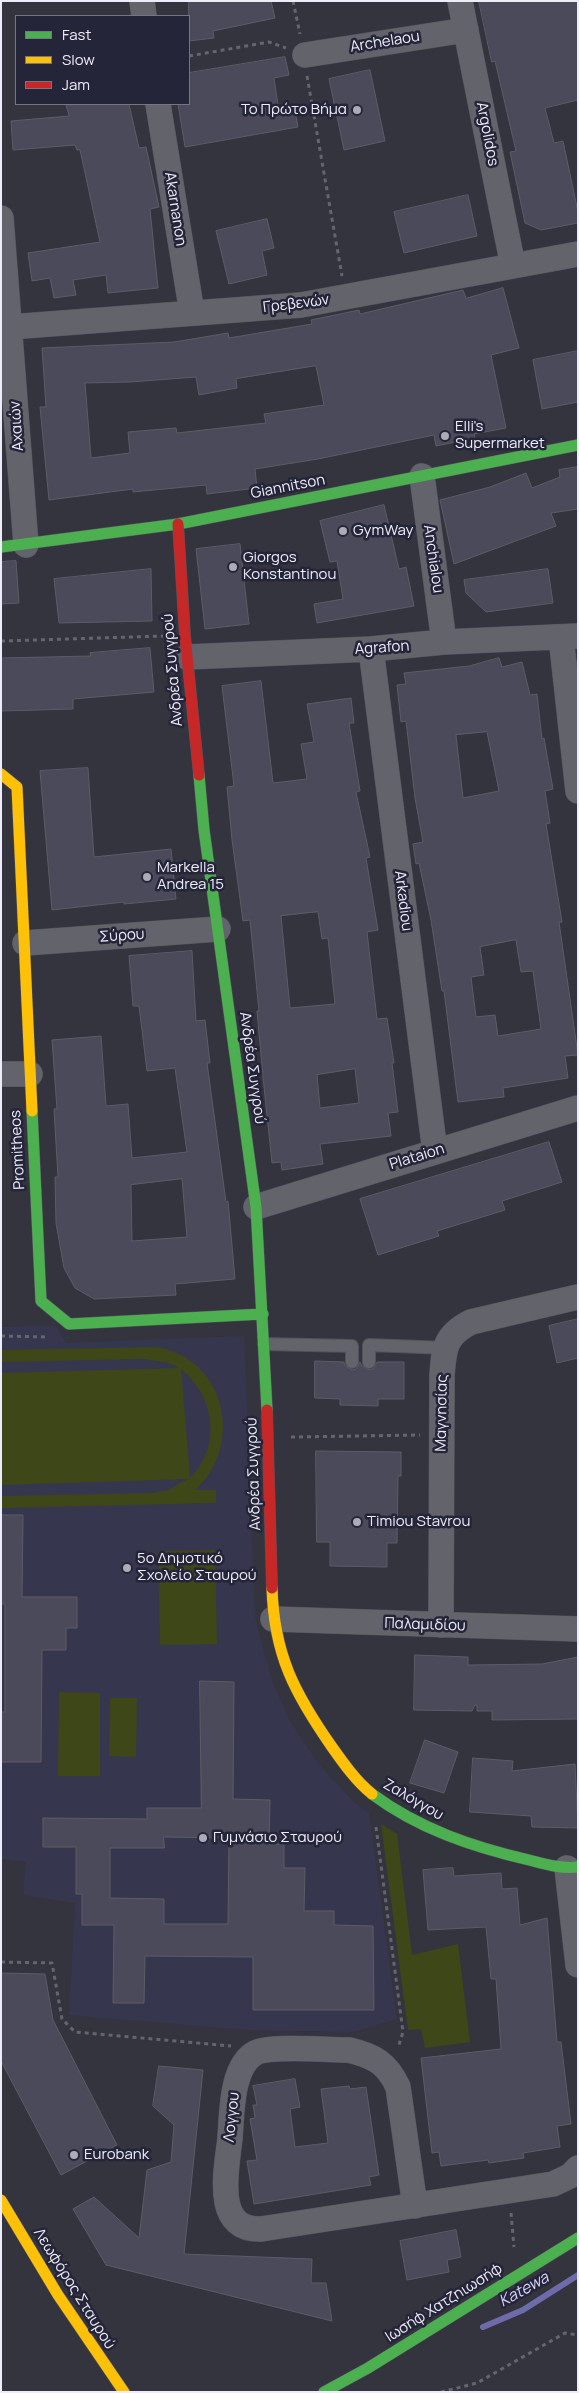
<!DOCTYPE html>
<html>
<head>
<meta charset="utf-8">
<style>
	body { margin:0 }
	#map { position:relative; width:579px; height:2393px; overflow:hidden; background:#34343f; font-family:Manrope,sans-serif }
	canvas { display:block }
	.frame { position:absolute; inset:0; border:2px solid #ececfa; pointer-events:none }
	.legend { position:absolute; left:15px; top:15px; width:175px; height:90px; box-sizing:border-box; background:#252539; border:1px solid #757586; margin:0; padding:6px 9px; list-style:none; font-size:15px; color:#ececfa }
	.legend li { display:flex; align-items:center; gap:10px; height:25px }
	.legend b { width:25px; border:1px solid #757586 }
</style>
</head>
<body>
<div id="map">
<canvas width="579" height="2393"></canvas>
<div class="frame"></div>
<ul class="legend">
<li><b style="height:6px;background:#4caf50"></b>Fast</li>
<li><b style="height:6px;background:#ffc107"></b>Slow</li>
<li><b style="height:6px;background:#c62828"></b>Jam</li>
</ul>
</div>
<script>
const context = document.querySelector('canvas').getContext('2d');
context.lineJoin = 'round';
function fillPath(path, color) {
  context.fillStyle = color;
  context.fill(path, 'evenodd');
}
function stroke(path, color, width, dash) {
  context.strokeStyle = color;
  context.lineWidth = width;
  context.lineCap = dash ? 'butt' : 'round';
  context.setLineDash(dash || []);
  context.stroke(path);
}
function write(font, color, halo, rows, align = 'center') {
  context.font = font + ' Manrope,sans-serif';
  context.lineWidth = 5;
  context.setLineDash([]);
  context.textBaseline = 'middle';
  context.strokeStyle = halo;
  context.fillStyle = color;
  for (const [text, x, y, turn = 0] of rows) {
    context.save();
    context.translate(x, y);
    context.rotate((+turn || 0) * Math.PI / 180);
    context.textAlign = isNaN(turn) ? turn : align;
    if (halo) context.strokeText(text, 0, 0);
    context.fillText(text, 0, 0);
    context.restore();
  }
}
fillPath(new Path2D(`
	M56 1326 66 1343 244 1336 255 1619 273 1684 291 1723 317 1762 355 1803 369 1813 397 2019 354 2032 248 2030 69 2015 75 1903 23 1895 26 1862 1 1859V1327Z`), '#37364f');
fillPath(new Path2D(`
	M158 1347C174 1351 188 1357 199 1368 233 1401 230 1460 195 1490H216V1503L1 1508V1496L152 1493 168 1490 188 1479 1 1485V1373L179 1368 169 1363 144 1359 1 1362V1350ZM181 1369C215 1397 222 1446 190 1478Z
	M215 1550 217 1644 160 1645 158 1551Z
	M59 1692 100 1693V1776H58Z
	M110 1698H137L136 1757 109 1756Z
	M381 1824 397 1834 412 1955 458 1944 470 2042 425 2048 421 2029 408 2030Z`), '#3e4718');
stroke(new Path2D(`
	M483 2327 523 2310 578 2275`), '#6d6ba9', 6);
const building = new Path2D(`
	M189 1H271L275 18 213 31 214 38 189 41Z
	M479 1H578V100L545 108 554 143 563 141 578 212V223L541 230 525 223 510 152 516 151 495 61 492 62Z
	M285 57 289 75 274 78 279 112 295 110 298 127 185 147 178 104H189V73Z
	M370 70 385 141 344 150 329 79Z
	M66 104H129L139 148 146 147 159 207 150 209 158 288 108 293 106 275 73 280 76 295 54 298 50 278 32 281 28 253 100 242 80 150H77L75 145 13 150 11 121 69 116Z
	M468 195 477 236 404 253 394 212Z
	M267 219 274 248 262 251 267 275 229 284 216 231Z
	M503 288 519 348 491 355 506 428 474 434 475 438 436 446 434 435 318 459 255 469 257 488 207 494 206 485 133 492V489L49 500 40 407H46L42 348 174 342 228 333 229 338 312 324 311 320 359 310 360 314 463 290 466 298ZM316 366 324 405 264 414 266 423 177 433 176 428 128 432 130 453 91 458 85 383 130 382 196 377 199 395 237 388 236 379Z
	M578 351V402L542 409 533 360Z
	M578 467V509L551 513 556 526 454 564 440 500 490 487 526 473 532 488 560 477 559 470Z
	M384 505 399 569 406 567 414 606 317 623 314 604 343 599 337 561 330 562 320 521Z
	M240 544 249 624 205 629 196 549Z
	M16 561 19 603 1 604V562Z
	M151 569 152 621 59 623 54 579Z
	M548 569 553 603 486 612 466 593 464 580Z
	M150 648 154 692 73 699V709L1 711V658L91 656 90 653Z
	M499 658 502 667 522 662 530 695 537 694 542 739 544 738 553 789 545 791 550 823 546 824 562 922H559L578 1055 565 1056 568 1078 503 1088 504 1097 458 1102 444 991H442L431 920 419 863 416 864 413 844 423 842 415 798 406 721 401 722 397 685 406 684 404 673 469 666ZM487 732 499 791 463 798 456 735ZM516 940 521 972 533 971 541 1029 498 1036 495 1015 476 1017 471 977 484 975 480 947Z
	M261 681 273 783 307 779 301 744 314 742 307 704 351 698 354 723H349L360 791 356 792 370 857 366 858 378 930 367 932 377 1019 387 1018 394 1063H392L398 1112 388 1113 391 1136 320 1144 323 1164 282 1170 281 1162 272 1163 263 1077 257 1011H259L250 920 243 921 232 840 227 787 234 786 222 686ZM318 912 322 939 328 938 335 1004 290 1008 281 916ZM355 1069 359 1103 320 1108 317 1075Z
	M88 768 94 857 171 849 176 899 124 904V902L52 910 40 771Z
	M192 951 196 1021 205 1020 210 1063H207L226 1202 228 1201 235 1279 175 1284 176 1295 94 1299 75 1288 64 1268 56 1223 55 1177H58L54 1109H57L52 1040 101 1036 106 1106 128 1104 132 1158 187 1152 175 1068 147 1071 139 1006H133L129 956ZM182 1179 187 1237 132 1241 131 1185Z
	M549 1142 562 1182 502 1201 505 1210 437 1231 439 1236 378 1255 360 1199Z
	M578 1319V1358L557 1363 549 1326Z
	M315 1361 344 1362 345 1366 352 1370 356 1369 360 1362 362 1366 369 1370 373 1369 377 1362H404V1399H378V1406L340 1405V1399L315 1398Z
	M316 1451 401 1452V1476H398L397 1543H387V1567L330 1566V1542H317Z
	M1 1515H23L22 1597H77V1628H66V1650H42L41 1762H1V1712H5V1604H1Z
	M415 1655 468 1657V1665L542 1664 578 1657V1719L492 1720V1711H477V1705H475L472 1711 414 1710Z
	M200 1681 234 1682 233 1799 270 1800 269 1844H284V1868H305L304 1911H334V1925L373 1926 374 2010H253V1957L145 1956 144 2003H113L114 1925H82V1894H76V1847H43V1818L147 1819V1808H201ZM164 1837 229 1838 228 1924H164V1899L110 1898V1848H164Z
	M425 1740 458 1752 444 1793 410 1783Z
	M473 1758 513 1761 512 1771 575 1764 578 1828 532 1827 531 1816 470 1812Z
	M453 1868 454 1876 501 1873 502 1889 517 1888 520 1925 547 1918 557 2042H561L571 2124 557 2126 560 2147 523 2153 524 2158 489 2163 488 2160 441 2166 439 2152 432 2153 421 2058 501 2049 496 1979H491L486 1927 428 1930 423 1870Z
	M1 1973 45 1974 53 2020 117 2145 61 2175 1 2061Z
	M159 2066 203 2070 184 2254 312 2259 311 2283H326L332 2321 106 2265 73 2209 94 2197 139 2238 147 2170 171 2162 174 2125 153 2106Z
	M295 2079 300 2107 290 2109 295 2147 328 2143 321 2089 349 2086 350 2089 366 2087 379 2175 369 2177 371 2185 254 2204 247 2161 257 2160 250 2119 255 2118 253 2105H257L253 2086Z
	M456 2230 461 2257 447 2260 449 2272 407 2280 400 2241Z`);
fillPath(building, '#4b4a5b');
stroke(building, '#5c5c66', 1);
const lane = new Path2D(`
	M264 1344 352 1346V1362
	M369 1362V1345L446 1348`);
const street = new Path2D(`
	M142 1 144 16
	M460 1 513 266
	M305 55 466 30
	M158 104 192 313
	M1 218 26 545
	M10 327 301 305 578 254
	M422 476 444 642
	M561 637 578 791
	M371 649 435 1152
	M187 657 371 649 444 642 578 636
	M25 943 218 929
	M1 1074H30
	M256 1207 578 1108
	M273 1619 578 1629
	M441 1625 442 1375C444 1348 445 1335 471 1322L578 1297
	M567 1868 578 1965
	M415 2206 398 2087C387 2063 374 2056 349 2050 329 2050 270 2045 255 2053 231 2067 232 2113 230 2138 227 2168 212 2231 261 2229L553 2184 570 2176 578 2168`);
const fast = new Path2D(`
	M1 547 178 524 578 445
	M199 775 204 830 256 1207 267 1410
	M32 1111 41 1301 69 1324 263 1314
	M372 1794C419 1829 473 1847 529 1860 545 1864 561 1869 578 1867
	M324 2392 368 2368 578 2238`);
const slow = new Path2D(`
	M1 774 17 787 32 1111
	M272 1588C274 1655 295 1694 332 1747 344 1764 356 1781 372 1794
	M1 2200 58 2295 124 2392`);
const jam = new Path2D(`
	M178 524 185 636 199 775
	M267 1410 272 1588`);
stroke(lane, '#52525c', 14);
stroke(street, '#52525c', 26);
stroke(fast, '#52525c', 12);
stroke(slow, '#52525c', 12);
stroke(jam, '#52525c', 12);
stroke(new Path2D(`
	M293 1 300 34
	M189 56 269 42 286 48
	M307 76 342 276
	M1 641 163 636
	M1 1336 47 1337
	M291 1437 420 1435
	M376 1827 403 2032 398 2048
	M1 1962 52 1963 62 2019 75 2032 231 2046
	M511 2213 514 2247
	M441 2392 477 2383 565 2333 578 2335`), '#65656e', 3, [4, 4]);
stroke(lane, '#63636b', 12);
stroke(street, '#63636b', 25);
stroke(fast, '#4caf50', 11);
stroke(slow, '#ffc107', 11);
stroke(jam, '#c62828', 11);
for (const [x, y, r, color] of [
	[357,110,5,"#acacb9"],
	[445,436,5,"#acacb9"],
	[343,531,5,"#acacb9"],
	[233,567,5,"#acacb9"],
	[147,877,5,"#acacb9"],
	[357,1522,5,"#acacb9"],
	[127,1568,5,"#acacb9"],
	[203,1838,5,"#acacb9"],
	[74,2155,5,"#acacb9"]
]) {
  const dot = new Path2D();
  dot.arc(x, y, r, 0, 2 * Math.PI);
  context.fillStyle = color;
  context.fill(dot);
  stroke(dot, '#252539', 2);
}
write('15px', '#ececfa', '#252539', [
	["Archelaou",385,42,-9],
	["Argolidos",487,134,79],
	["Akarnanon",175,209,81],
	["Γρεβενών",296,304,-7],
	["Αχαιών",17,426,-94],
	["Giannitson",288,487,-11],
	["Anchialou",433,559,82],
	["Agrafon",382,648,-4],
	["Ανδρέα Συγγρού",173,670,-95],
	["Arkadiou",403,901,83],
	["Σύρου",122,936,-4],
	["Ανδρέα Συγγρού",252,1068,82],
	["Promitheos",18,1150,-93],
	["Plataion",417,1157,-17],
	["Μαγνησίας",442,1413,-89],
	["Ανδρέα Συγγρού",254,1474,-92],
	["Παλαμιδίου",425,1625,2],
	["Ζαλόγγου",413,1800,30],
	["Λογγου",232,2117,-84],
	["Λεωφόρος Σταυρού",74,2289,58],
	["Ιωσήφ Χατζηιωσήφ",444,2303,-32]
]);
write('15px', '#ececfa', '#252539', [
	["Το Πρώτο Βήμα",347,110,"right"],
	["Elli's",455,427],
	["Supermarket",455,444],
	["GymWay",353,531],
	["Giorgos",243,558],
	["Konstantinou",243,575],
	["Markella",157,868],
	["Andrea 15",157,885],
	["Timiou Stavrou",367,1522],
	["5ο Δημοτικό",137,1559],
	["Σχολείο Σταυρού",137,1576],
	["Γυμνάσιο Σταυρού",213,1838],
	["Eurobank",84,2155]
], 'left');
write('italic 16px', '#d5d5fc', '#252539', [
	["Katewa",524,2290,-29]
]);
</script>
</body>
</html>
